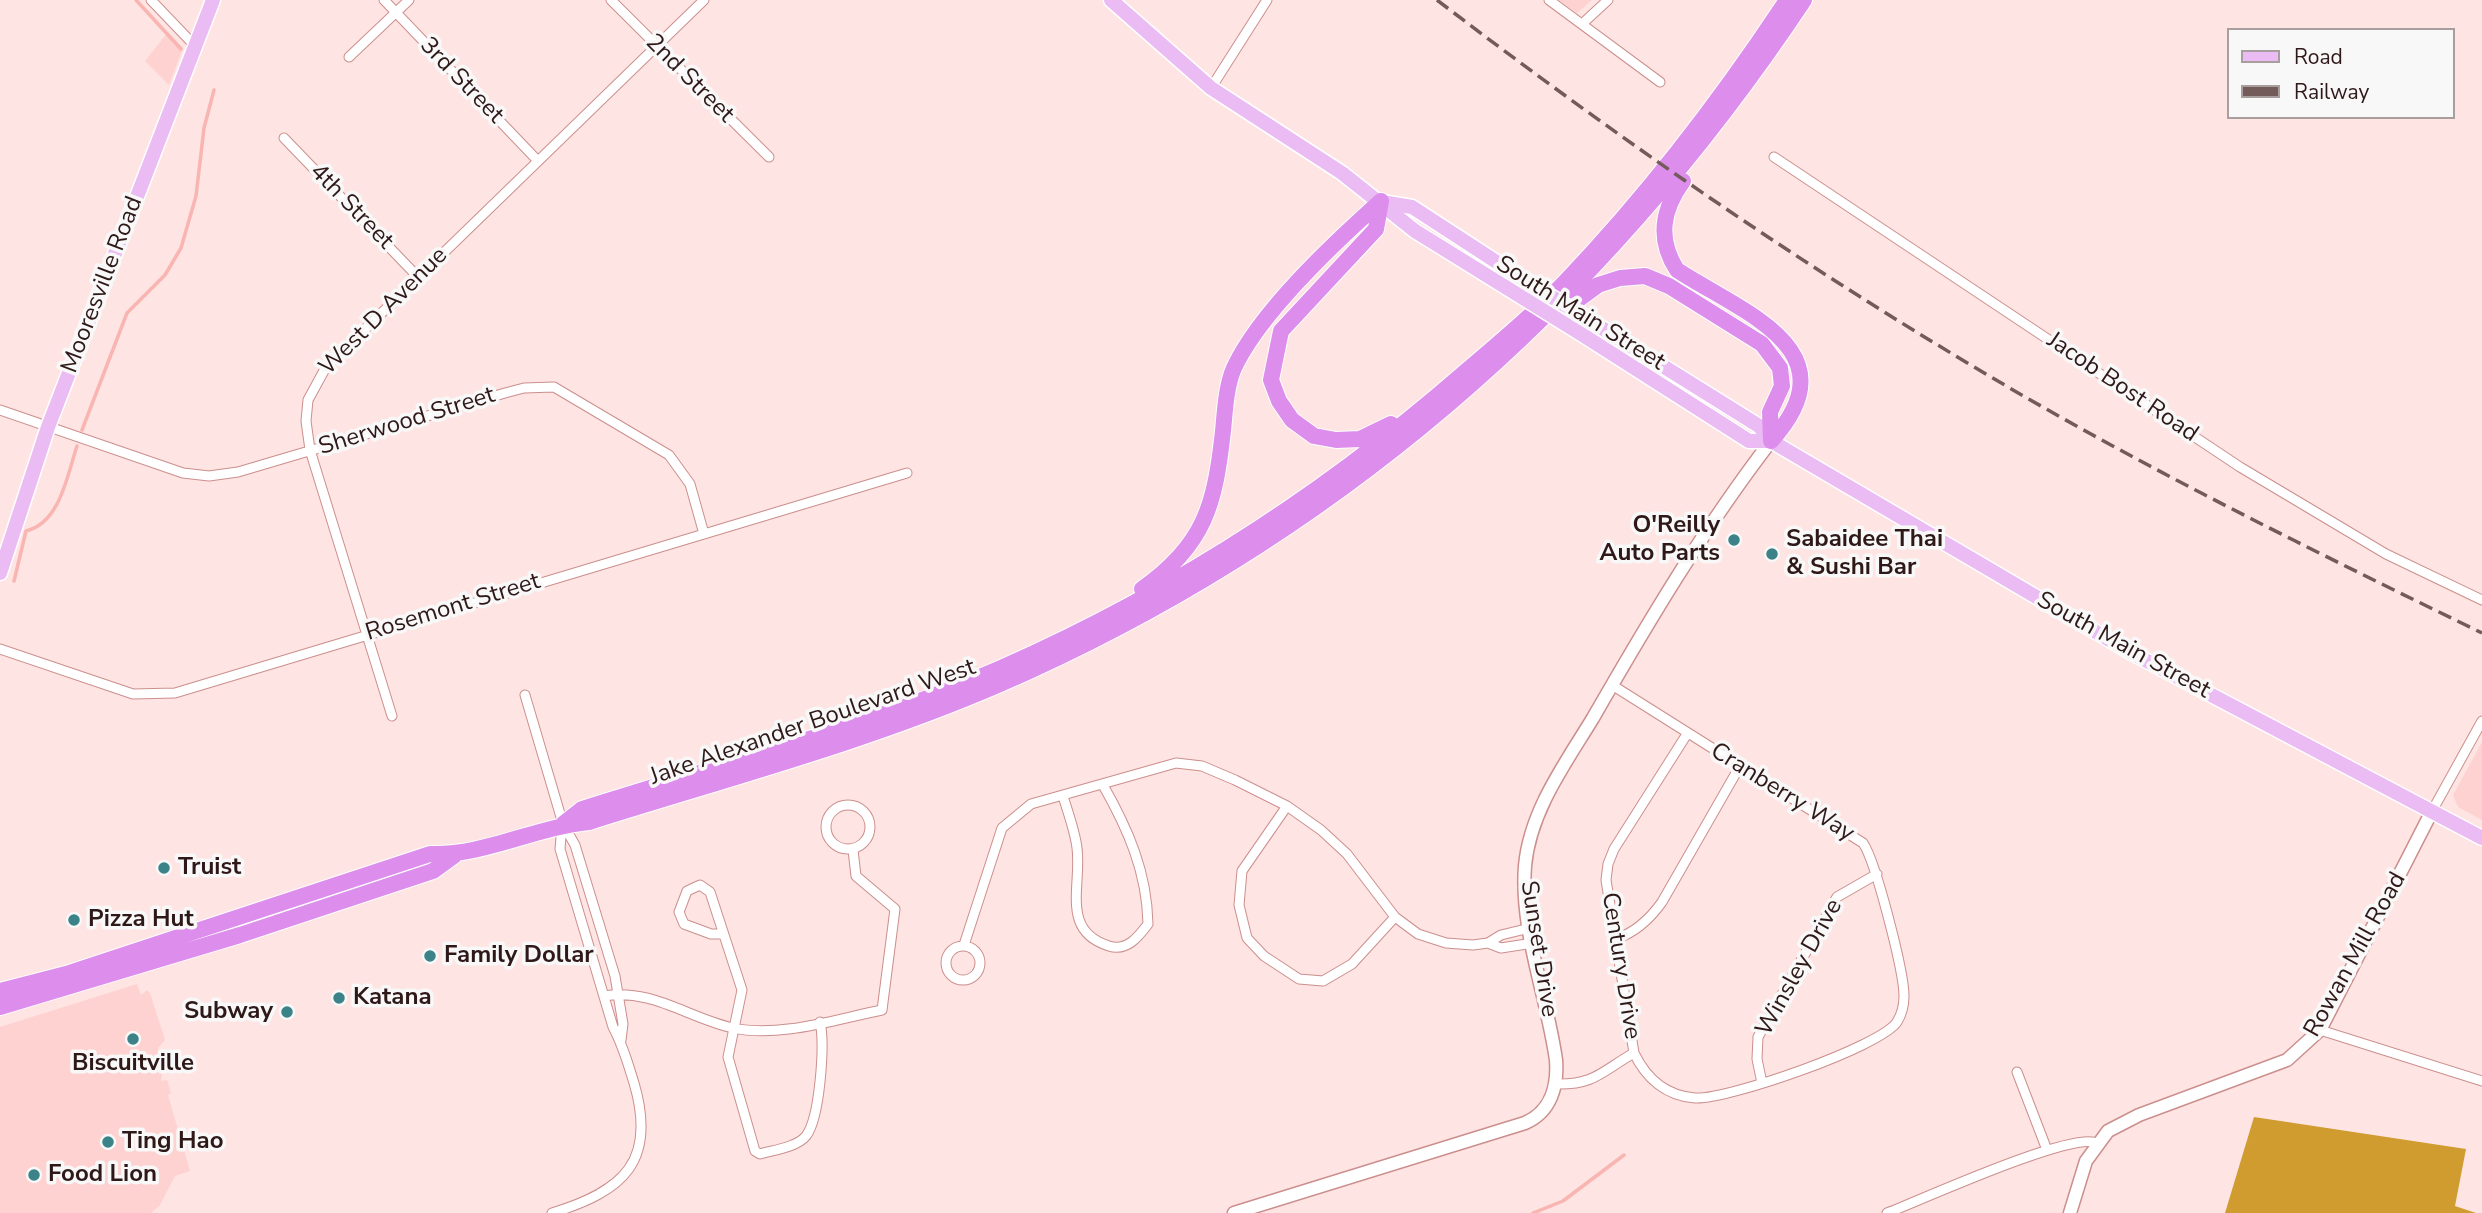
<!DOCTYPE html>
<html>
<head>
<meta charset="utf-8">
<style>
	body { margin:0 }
	#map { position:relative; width:2482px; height:1213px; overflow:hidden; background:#fee4e2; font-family:"Nunito Sans",sans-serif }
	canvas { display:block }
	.legend { position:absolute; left:2227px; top:28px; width:228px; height:91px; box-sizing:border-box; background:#f8f8f8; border:2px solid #a89e9e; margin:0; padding:9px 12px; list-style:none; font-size:21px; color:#2f1818 }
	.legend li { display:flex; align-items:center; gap:14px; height:35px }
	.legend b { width:35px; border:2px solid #a89e9e }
</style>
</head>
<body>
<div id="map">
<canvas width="2482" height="1213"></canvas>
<ul class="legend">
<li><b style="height:9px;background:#ebbbf4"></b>Road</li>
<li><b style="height:9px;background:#735b5a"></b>Railway</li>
</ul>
</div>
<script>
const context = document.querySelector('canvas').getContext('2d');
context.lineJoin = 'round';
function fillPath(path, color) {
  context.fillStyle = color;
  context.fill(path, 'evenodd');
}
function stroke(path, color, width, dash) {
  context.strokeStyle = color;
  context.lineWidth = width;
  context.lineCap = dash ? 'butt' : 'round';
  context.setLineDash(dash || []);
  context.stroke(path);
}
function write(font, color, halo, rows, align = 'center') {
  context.font = font + ' "Nunito Sans",sans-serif';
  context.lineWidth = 7;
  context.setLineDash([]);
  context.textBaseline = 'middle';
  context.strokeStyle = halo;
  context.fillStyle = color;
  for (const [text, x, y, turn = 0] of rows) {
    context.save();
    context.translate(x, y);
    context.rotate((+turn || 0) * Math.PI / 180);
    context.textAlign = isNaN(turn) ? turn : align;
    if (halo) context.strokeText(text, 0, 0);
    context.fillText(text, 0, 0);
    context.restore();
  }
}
fillPath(new Path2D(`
	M1559 0H1592L1577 13Z
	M168 32 183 48 169 85 145 61Z
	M2482 742V820L2458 807 2453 795Z
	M137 984 141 995 147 990 150 993 165 1040 158 1048 163 1067 161 1081 167 1080 171 1093 168 1095 190 1171 175 1176 160 1205 151 1213H0V1027Z`), '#fed2d0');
fillPath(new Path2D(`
	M2254 1117 2466 1149 2455 1206 2476 1213H2225Z`), '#d09c30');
stroke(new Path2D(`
	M136 0 181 49
	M82 430 127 313 165 275 181 248 196 196 204 128 214 90
	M14 581 26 531C60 523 67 476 77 446
	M1533 1213 1563 1201 1624 1155`), '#f9b5b2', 3.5);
const street = new Path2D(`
	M151 0 195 46
	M384 0 538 161
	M611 0 769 157
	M1549 0 1660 82
	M1582 24 1608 0
	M349 57 409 0
	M1211 88 1267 0
	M284 138 417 276
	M1774 157 2240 467 2386 554 2482 600
	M0 410 183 473 209 476 238 472 505 393 524 388 554 387 669 455 690 484 704 534
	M0 649 133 694 175 693 907 473
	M1612 685 1863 843C1876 862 1904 972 1904 996 1904 1005 1902 1014 1897 1022 1880 1047 1727 1100 1695 1098 1666 1096 1646 1078 1634 1053L1606 880 1608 864 1614 849 1687 734
	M525 695 563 824 575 845 615 976 623 1024 621 1040
	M392 716 310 450 306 421 308 400 326 367 704 0
	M1063 796C1068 813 1075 831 1077 848 1082 885 1060 931 1109 946 1127 952 1139 936 1148 924 1147 872 1128 829 1103 785
	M826 827a22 22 0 1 1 44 0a22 22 0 1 1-44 0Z
	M1287 806 1242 871 1239 905 1247 938 1264 956 1299 979 1323 981 1352 964 1395 917
	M2431 813 2482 721
	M722 934H711L684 924 679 912 687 891 700 885 710 892 742 990 728 1057 755 1151 760 1154C774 1150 797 1147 806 1136 820 1118 825 1044 820 1022
	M1616 939C1636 932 1650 919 1662 902L1740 766
	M1488 943 1501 948 1533 943
	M964 945 1002 828 1031 804 1176 763 1202 766 1235 780 1287 806 1321 830 1347 854 1395 917 1418 934 1446 943 1473 945 1488 943 1501 935 1530 928
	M946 963a17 17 0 1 1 34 0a17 17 0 1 1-34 0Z
	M604 996C652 988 688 1018 733 1028 780 1038 836 1019 882 1010L895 909 856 876 853 850
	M2320 1030 2482 1081
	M2017 1072 2047 1150
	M1762 1083 1757 1059 1758 1037 1837 897 1877 874
	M1556 1084C1595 1085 1602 1071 1634 1053
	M552 1213C624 1191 657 1161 634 1083 628 1064 623 1045 613 1027L560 849 562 825
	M1887 1213C1921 1200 2072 1131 2097 1143`);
const secondary = new Path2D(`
	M1234 1213 1525 1123C1551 1112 1558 1086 1556 1060 1547 996 1520 930 1525 866 1530 811 1565 764 1593 718 1647 624 1704 528 1771 441
	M2070 1213 2086 1161 2108 1131 2139 1115 2287 1060 2320 1030 2431 813`);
const primary = new Path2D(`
	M1111 0 1211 88 1342 173 1415 231 1507 288
	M1382 202 1412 207 1515 274
	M1594 323 1759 426 1771 441 2130 652 2482 838
	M1586 337 1749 441H1771
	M0 573 48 427 213 0`);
const highway = new Path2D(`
	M1683 181C1662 210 1657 239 1677 270 1743 313 1854 350 1771 441
	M1381 201 1376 229 1281 331 1271 380 1279 401 1292 420 1314 436 1336 440 1360 439 1391 424
	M1568 307 1598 285 1620 278 1645 276 1669 286 1762 344 1780 368 1782 386 1770 412 1771 441
	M1142 589C1205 545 1215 504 1223 431 1225 411 1226 386 1234 368 1260 312 1334 243 1381 201
	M563 824 582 809C711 768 841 734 966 683 1149 607 1316 502 1465 372 1499 343 1534 314 1565 282 1648 195 1721 100 1787 0
	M0 991 66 974 430 854C484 856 535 827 589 822 725 779 866 742 998 685 1335 538 1601 305 1804 0
	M0 1007 240 935 433 871 455 855`);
stroke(street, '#cb8f8d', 11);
stroke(secondary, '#cb8f8d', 15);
stroke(primary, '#fff', 17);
stroke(highway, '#fff', 18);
stroke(street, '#fff', 9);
stroke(secondary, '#fff', 12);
stroke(primary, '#ebbbf4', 14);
stroke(highway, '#dd8dec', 16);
stroke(new Path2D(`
	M1437 0C1615 136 1798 263 1991 377 2150 471 2316 552 2482 633`), '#735b5a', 3.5, [14, 7]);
const primaryBridge = new Path2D(`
	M1515 274 1594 323
	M1507 288 1586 337`);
stroke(primaryBridge, '#fff', 17, []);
stroke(primaryBridge, '#ebbbf4', 14);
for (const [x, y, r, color] of [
	[1734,540,7,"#3b8388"],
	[1772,554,7,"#3b8388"],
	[164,868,7,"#3b8388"],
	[74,920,7,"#3b8388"],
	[430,956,7,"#3b8388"],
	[339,998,7,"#3b8388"],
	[287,1012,7,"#3b8388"],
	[133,1039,7,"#3b8388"],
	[108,1142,7,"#3b8388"],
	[34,1175,7,"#3b8388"]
]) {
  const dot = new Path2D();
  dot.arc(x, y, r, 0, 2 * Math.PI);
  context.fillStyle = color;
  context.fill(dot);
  stroke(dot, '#f8f8f8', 2.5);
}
write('24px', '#2f1818', '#f8f8f8', [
	["2nd Street",689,79,45],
	["3rd Street",461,81,46],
	["4th Street",351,207,46],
	["Mooresville Road",103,285,-69],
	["West D Avenue",384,312,-45],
	["South Main Street",1580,314,32],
	["Jacob Bost Road",2122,388,34],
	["Sherwood Street",407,422,-17],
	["Rosemont Street",453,608,-17],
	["South Main Street",2123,646,29],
	["Jake Alexander Boulevard West",813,723,-19],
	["Cranberry Way",1782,793,32],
	["Sunset Drive",1538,949,81],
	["Rowan Mill Road",2356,955,-61],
	["Century Drive",1620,966,81],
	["Winsley Drive",1800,968,-61]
]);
write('bold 24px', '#2f1818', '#f8f8f8', [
	["O'Reilly",1720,526,"right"],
	["Auto Parts",1720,554,"right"],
	["Sabaidee Thai",1786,540],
	["& Sushi Bar",1786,568],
	["Truist",178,868],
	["Pizza Hut",88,920],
	["Family Dollar",444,956],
	["Katana",353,998],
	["Subway",273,1012,"right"],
	["Biscuitville",133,1064,"center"],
	["Ting Hao",122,1142],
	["Food Lion",48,1175]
], 'left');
</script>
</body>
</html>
